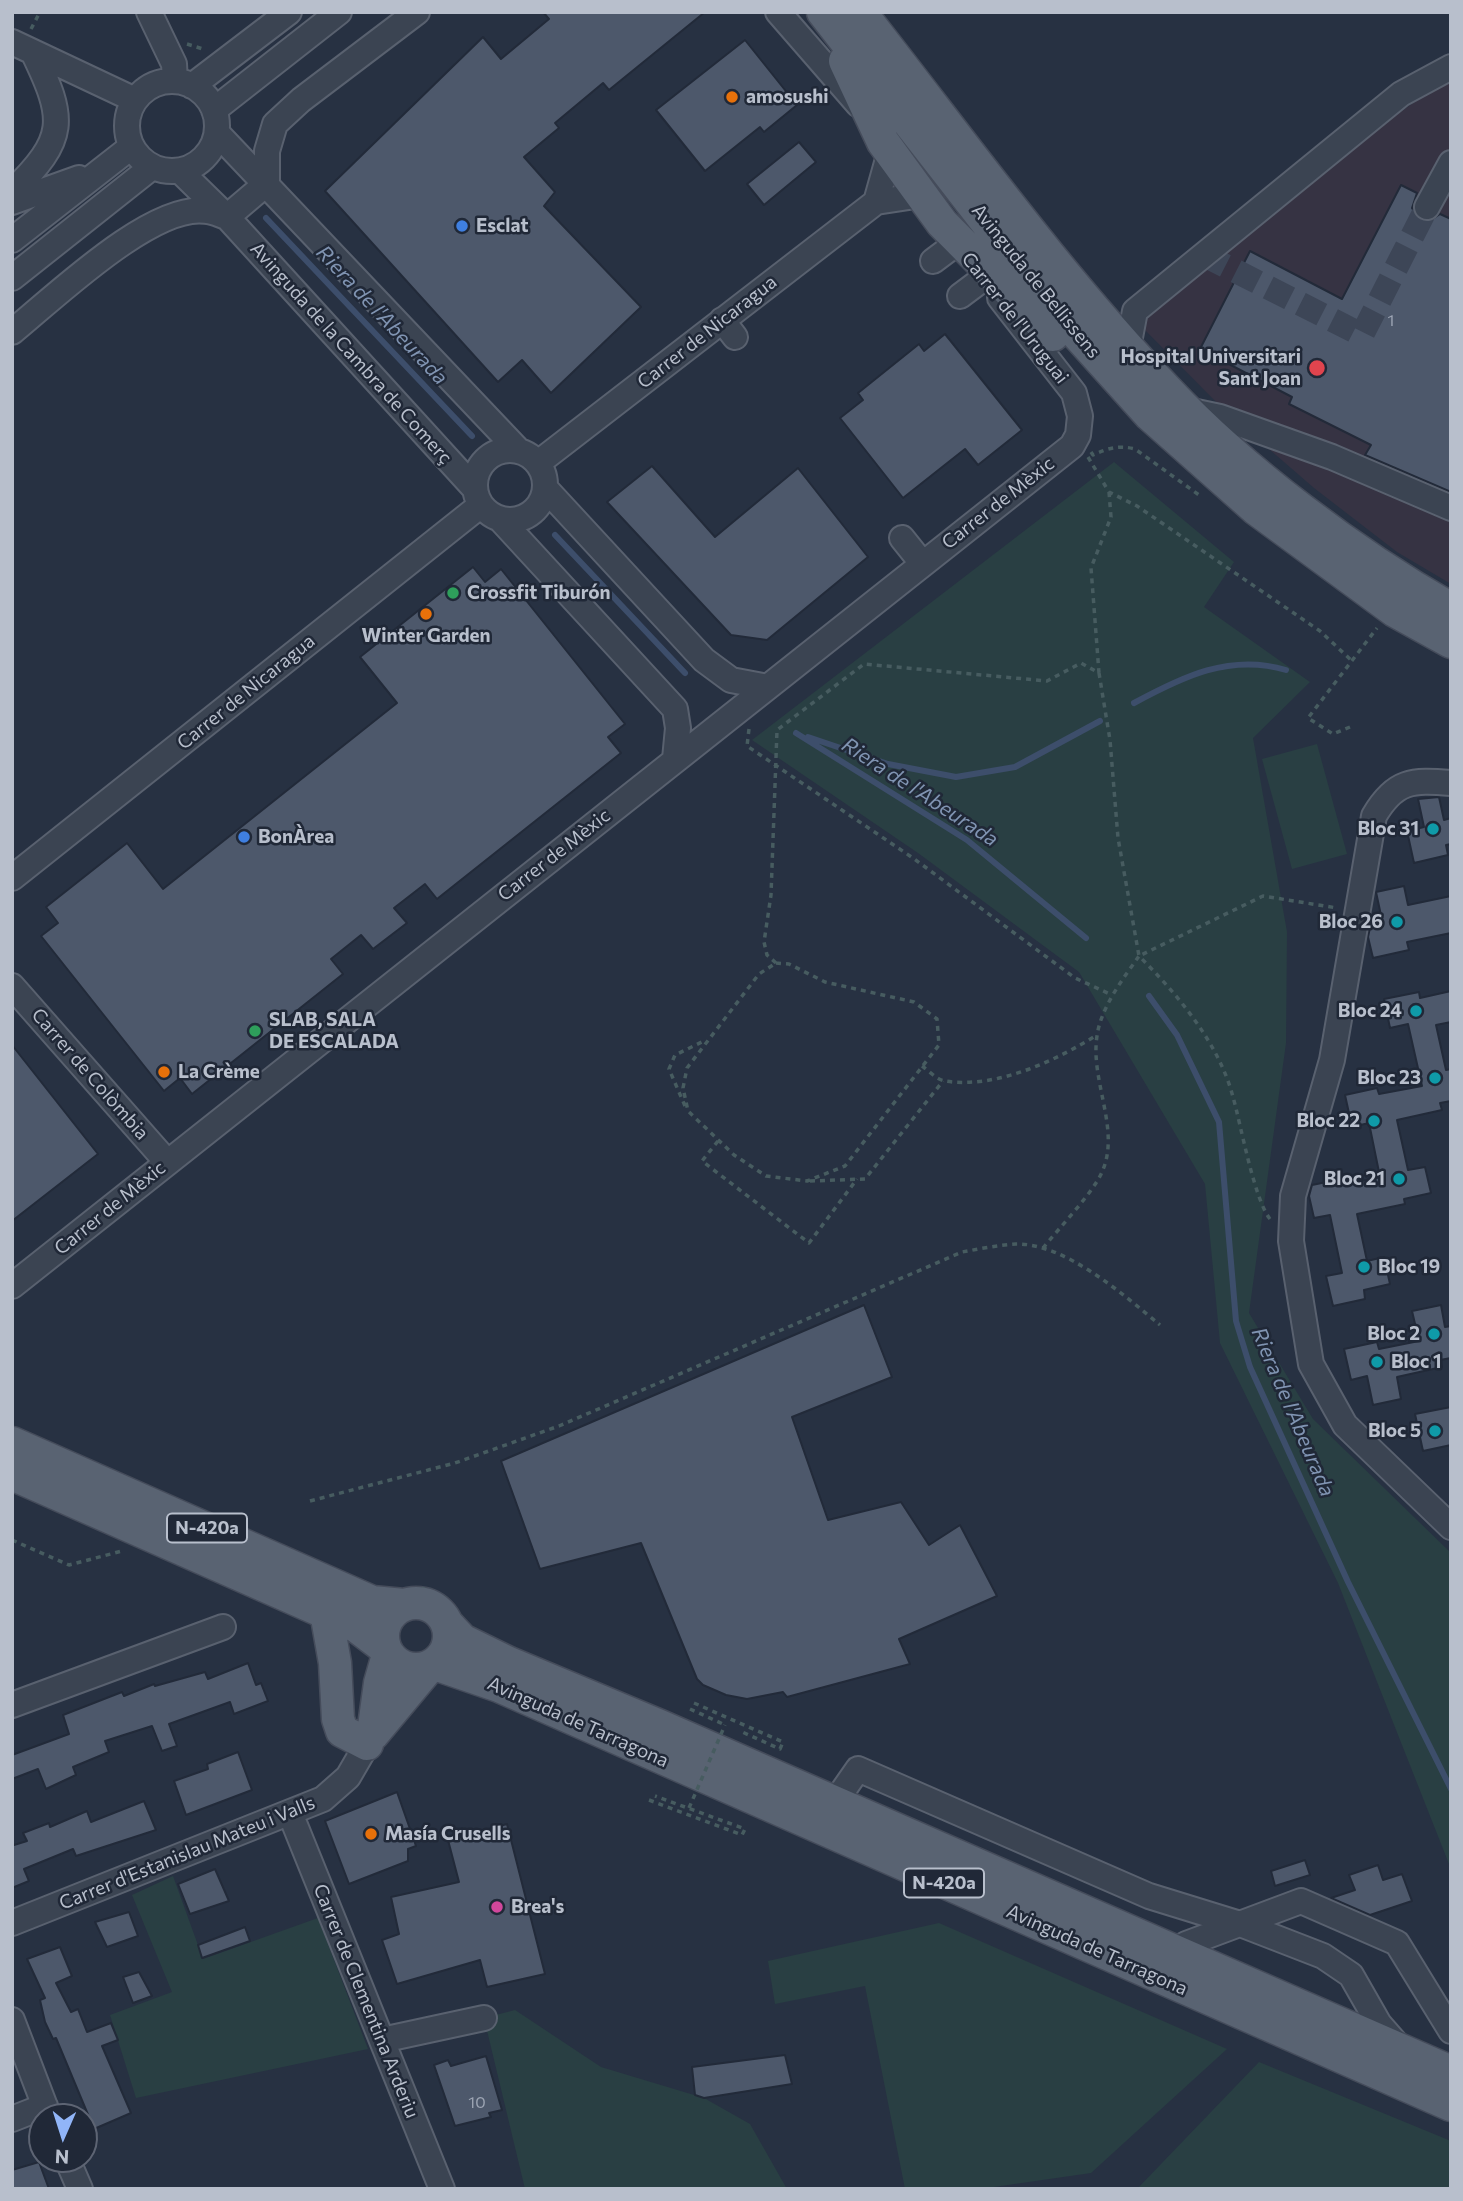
<!DOCTYPE html>
<html>
<head>
<meta charset="utf-8">
<style>
	body { margin:0 }
	#map { position:relative; width:1463px; height:2201px; overflow:hidden; background:#273142; font-family:Commissioner,sans-serif }
	canvas { display:block }
	.frame { position:absolute; inset:0; border:14px solid #b8bfcc; pointer-events:none }
	.north { position:absolute; left:28px; top:2103px; width:70px; height:70px; box-sizing:border-box; background:#202837; border:2px solid #5d6473; border-radius:50%; rotate:183deg; font-size:19px; font-weight:700; line-height:28px; text-align:center; color:#b8bfcc }
	.north::after { content:''; display:block; margin:auto; width:24px; height:32px; background:#91b5f8; clip-path:polygon(50% 0,100% 100%,50% 72%,0 100%) }
</style>
</head>
<body>
<div id="map">
<canvas width="1463" height="2201"></canvas>
<div class="frame"></div>
<div class="north">N</div>
</div>
<script>
const context = document.querySelector('canvas').getContext('2d');
context.lineJoin = 'round';
function fillPath(path, color) {
  context.fillStyle = color;
  context.fill(path, 'evenodd');
}
function stroke(path, color, width, dash) {
  context.strokeStyle = color;
  context.lineWidth = width;
  context.lineCap = dash ? 'butt' : 'round';
  context.setLineDash(dash || []);
  context.stroke(path);
}
function write(font, color, halo, rows, align = 'center') {
  context.font = font + ' Commissioner,sans-serif';
  context.lineWidth = 5;
  context.setLineDash([]);
  context.textBaseline = 'middle';
  context.strokeStyle = halo;
  context.fillStyle = color;
  for (const [text, x, y, turn = 0] of rows) {
    context.save();
    context.translate(x, y);
    context.rotate((+turn || 0) * Math.PI / 180);
    context.textAlign = isNaN(turn) ? turn : align;
    if (halo) context.strokeText(text, 0, 0);
    context.fillText(text, 0, 0);
    context.restore();
  }
}
fillPath(new Path2D(`
	M1451 82V584L1397 552 1314 488 1224 410 1141 326 1148 309 1343 153 1427 93Z`), '#363343');
fillPath(new Path2D(`
	M1114 462 1234 562 1204 607 1310 682 1253 738 1287 932 1286 1043 1249 1313 1313 1419 1451 1553V1869L1338 1583 1220 1343 1205 1184 1079 972 918 853 752 740Z
	M1317 744 1347 854 1292 869 1262 759Z
	M173 1876 203 1959 318 1918 368 2049 136 2098 110 2015 172 1992 132 1895Z
	M939 1923 1227 2049 1091 2173 980 2189H905L865 1986 775 2004 768 1961Z
	M515 2010 601 2067 704 2098 750 2124 787 2189H525L484 2018Z
	M1259 2062 1451 2141V2189H1137Z`), '#293f43');
stroke(new Path2D(`
	M266 218 472 436
	M555 535 685 673
	M1134 703C1182 677 1230 653 1286 670
	M796 733 967 840 1086 938
	M808 737 888 764 956 777 1015 767 1100 721
	M1149 996 1177 1035 1219 1122 1236 1321 1250 1367 1348 1582 1451 1789`), '#3d4e6b', 6);
const building = new Path2D(`
	M543 12H705L609 90 603 83 555 123 559 128 524 157 555 192 544 206 641 307 551 393 522 360 498 382 325 191 483 37 501 59 549 19Z
	M745 40 797 105 764 132 760 127 705 171 656 110Z
	M799 142 816 162 764 205 747 184Z
	M1401 185 1417 193 1412 208 1419 220 1428 222 1440 214 1451 219V492L1365 455 1371 445 1289 404 1292 397 1200 349 1250 251 1342 299Z
	M945 334 1022 430 978 465 965 449 903 498 840 418 863 400 858 393 919 344 924 351Z
	M652 466 715 537 798 468 868 557 767 640 731 635 607 502Z
	M473 567 485 582 501 569 625 724 608 737 621 753 437 899 425 884 394 908 407 923 373 949 361 935 331 959 343 974 192 1094 180 1078 164 1091 41 936 58 923 46 907 127 843 163 889 397 703 360 657Z
	M1439 797 1444 820 1451 818V844L1446 845 1448 855 1414 863 1407 831 1424 827 1418 799Z
	M1404 886 1408 905 1451 896V933L1407 942 1409 950 1373 958 1368 937 1371 923 1382 920 1376 892Z
	M1451 991V1022L1436 1025 1446 1070 1451 1069V1101L1440 1103 1442 1110 1397 1120 1408 1170 1425 1167 1431 1193 1404 1199 1405 1204 1357 1214 1367 1261 1384 1257 1390 1284 1364 1290 1365 1299 1333 1306 1326 1276 1342 1273 1330 1215 1314 1218 1309 1196 1312 1185 1341 1179 1342 1185 1380 1177 1369 1123 1352 1127 1345 1095 1377 1088 1379 1094 1422 1086 1408 1024 1390 1028 1384 999 1419 992 1420 998Z
	M12 1045 98 1154 12 1221Z
	M864 1305 892 1377 792 1417 828 1520 901 1502 929 1545 960 1525 997 1596 899 1639 910 1664 787 1697 783 1692 747 1699 726 1695 703 1685 697 1679 641 1543 540 1569 501 1461Z
	M1441 1305 1445 1327 1451 1326V1358L1440 1360 1442 1367 1397 1377 1401 1399 1373 1405 1367 1376 1351 1380 1344 1349 1377 1342 1379 1349 1419 1341 1412 1311Z
	M1451 1407V1445L1423 1451 1415 1414Z
	M248 1663 256 1685 261 1683 268 1701 234 1714 230 1702 169 1724 177 1746 162 1751 152 1726 105 1741 109 1752 73 1767 76 1775 46 1789 38 1769 12 1779V1755L69 1734 63 1715 122 1692 124 1696 154 1684 155 1686 205 1672 208 1679Z
	M238 1752 252 1790 186 1815 174 1781 208 1769 207 1764Z
	M397 1792 416 1846 408 1849V1861L349 1884 325 1821Z
	M144 1801 156 1830 76 1856 73 1849 24 1869 29 1881 12 1888V1842L14 1845 27 1841 23 1833 49 1823 50 1827 87 1811 91 1822Z
	M507 1824 545 1974 487 1987 480 1960 397 1984 382 1940 399 1934 391 1897 459 1882 448 1840Z
	M1305 1860 1310 1875 1275 1886 1271 1871Z
	M1378 1865 1383 1880 1402 1874 1412 1901 1370 1915 1331 1898 1355 1890 1349 1875Z
	M215 1869 229 1901 190 1914 178 1884Z
	M129 1912 138 1936 107 1947 95 1922Z
	M245 1927 250 1941 202 1958 198 1945Z
	M60 1947 72 1976 56 1983 71 2012 78 2009 87 2032 111 2023 118 2040 102 2046 131 2113 94 2129 56 2038 53 2039 45 2022 40 2000 45 1998 27 1959Z
	M139 1972 152 1996 133 2003 123 1977Z
	M785 2055 792 2084 704 2098 695 2095 692 2067Z
	M486 2056 502 2110 489 2113 491 2117 455 2126 434 2065 448 2060 451 2066Z
	M39 2162 49 2189H12V2170Z`);
fillPath(building, '#4d586b');
stroke(building, '#222a39', 2);
stroke(new Path2D(`
	M1204 255 1362 335 1427 207`), '#3d4657', 24, [24, 12]);
const minor = new Path2D(`
	M149 12 174 64 175 81
	M778 12 858 104
	M12 42 135 100
	M127 126a45 45 0 1 1 90 0a45 45 0 1 1-90 0Z
	M192 86 289 12
	M214 110 339 12
	M217 133 518 450
	M180 171 227 217 475 489
	M12 192C67 138 66 120 33 52
	M12 202 79 178
	M876 202 890 152
	M1427 207 1451 163
	M12 240 131 147
	M933 261 957 243
	M12 278 152 167
	M960 296 984 278
	M722 320 735 337
	M12 332C54 298 152 203 206 211 213 211 220 215 227 217L267 183V151L275 124 301 100 417 12
	M1128 348 1135 311 1401 94 1451 67
	M1187 410 1220 417 1332 457 1451 508
	M475 485a35 35 0 1 1 70 0a35 35 0 1 1-70 0Z
	M538 463 876 202 922 195
	M545 488 704 660 731 680 768 687
	M500 519 675 709 678 728 675 759
	M902 538 922 563
	M1451 783C1412 780 1395 780 1374 816L1332 1060 1293 1196 1291 1241 1311 1364 1345 1425 1451 1527
	M12 878 481 505
	M12 986 167 1162
	M12 1286 1072 446 1078 435 1080 416 1074 393 1000 298
	M12 1705 223 1627
	M835 1802 858 1769 1149 1896 1243 1925 1323 1956 1351 1975 1379 2024 1400 2048
	M290 1813 442 2189
	M12 1923 323 1799 348 1777 373 1734
	M1177 1951 1186 1944 1301 1901 1397 1943 1451 2031
	M12 2020 49 2117
	M382 2040 484 2018
	M12 2119 45 2106
	M67 2159 80 2189`);
const major = new Path2D(`
	M823 12 1050 304 1150 415 1256 509 1395 611 1451 642
	M860 12C960 139 1055 273 1167 390 1243 471 1354 554 1451 609
	M845 61 883 142 942 223 1053 335
	M12 1443 372 1602 404 1605
	M12 1474 356 1626 385 1648
	M383 1636a33 33 0 1 1 66 0a33 33 0 1 1-66 0Z
	M326 1612 335 1663 338 1719 342 1731 367 1744
	M448 1625 462 1640 509 1663 660 1726 1451 2072
	M435 1664 499 1686 1451 2105
	M373 1734 428 1668
	M373 1734 380 1683 388 1655`);
stroke(minor, '#59616f', 28);
stroke(major, '#454c5b', 35);
stroke(new Path2D(`
	M31 29 40 12
	M187 44 203 49
	M1091 452 1093 455C1108 448 1119 445 1135 449L1199 495
	M1088 457 1109 492 1137 506 1320 631 1351 660
	M1099 673 1091 568 1111 517 1109 492
	M1350 727 1333 734 1308 718 1377 628
	M749 729 747 746 913 858 1075 978 1112 995
	M776 963 767 955 764 942 771 895 777 730 864 664 1047 681 1081 663 1099 673 1110 740 1118 838 1139 956 1263 896 1337 908
	M776 963 789 964 825 982 914 1002 937 1019 939 1045 845 1166 807 1181 766 1176 734 1155 688 1111 683 1088 687 1068 759 974Z
	M922 1066C929 1071 937 1080 945 1081 996 1089 1055 1061 1097 1035
	M685 1106 669 1069 675 1055 706 1040
	M718 1141 702 1161 809 1243 857 1179
	M810 1181 865 1179 943 1081
	M1043 1248C1059 1228 1093 1193 1102 1172 1121 1130 1090 1081 1097 1036 1101 1007 1123 979 1139 956 1177 994 1219 1043 1233 1097 1241 1125 1254 1199 1270 1219
	M310 1501 455 1463 559 1426 962 1252C979 1249 998 1245 1016 1244 1065 1243 1124 1295 1160 1325
	M12 1540 69 1565 122 1551
	M422 1588 447 1599
	M694 1703 783 1742 780 1749 740 1731
	M690 1709 723 1724
	M649 1800 742 1835 745 1829 655 1796`), '#475c60', 3.5, [5, 5]);
stroke(minor, '#3b4452', 24);
stroke(major, '#596372', 32);
stroke(new Path2D(`
	M689 1808 725 1725`), '#475c60', 3.5, [5, 5]);
for (const [x, y, r, color] of [
	[732,97,7,"#e8710a"],
	[462,226,7,"#3f7fe0"],
	[1317,368,9,"#e0444e"],
	[453,593,7,"#2e9e5b"],
	[426,614,7,"#e8710a"],
	[1433,829,7,"#0f9aa8"],
	[244,837,7,"#3f7fe0"],
	[1397,922,7,"#0f9aa8"],
	[1416,1011,7,"#0f9aa8"],
	[255,1031,7,"#2e9e5b"],
	[164,1072,7,"#e8710a"],
	[1435,1078,7,"#0f9aa8"],
	[1374,1121,7,"#0f9aa8"],
	[1399,1179,7,"#0f9aa8"],
	[1364,1267,7,"#0f9aa8"],
	[1434,1334,7,"#0f9aa8"],
	[1377,1362,7,"#0f9aa8"],
	[1435,1431,7,"#0f9aa8"],
	[371,1834,7,"#e8710a"],
	[497,1907,7,"#d1479c"]
]) {
  const dot = new Path2D();
  dot.arc(x, y, r, 0, 2 * Math.PI);
  context.fillStyle = color;
  context.fill(dot);
  stroke(dot, '#202837', 2.5);
}
write('16px', '#9da5b4', null, [
	["1",1391,321],
	["10",477,2103]
]);
for (const [x, y, w] of [
	[207,1528,80],
	[944,1883,80]
]) {
  const box = new Path2D();
  box.roundRect(x - w / 2, y - 14.5, w, 29, 5);
  context.fillStyle = '#202837';
  context.fill(box);
  stroke(box, '#b8bfcc', 2);
}
write('bold 18px', '#b8bfcc', null, [
	["N-420a",207,1528],
	["N-420a",944,1883]
]);
write('bold 19px', '#b8bfcc', '#202837', [
	["amosushi",746,97],
	["Esclat",476,226],
	["Hospital Universitari",1301,357,"right"],
	["Sant Joan",1301,379,"right"],
	["Crossfit Tiburón",467,593],
	["Winter Garden",426,636,"center"],
	["Bloc 31",1419,829,"right"],
	["BonÀrea",258,837],
	["Bloc 26",1383,922,"right"],
	["Bloc 24",1402,1011,"right"],
	["SLAB, SALA",269,1020],
	["DE ESCALADA",269,1042],
	["La Crème",178,1072],
	["Bloc 23",1421,1078,"right"],
	["Bloc 22",1360,1121,"right"],
	["Bloc 21",1385,1179,"right"],
	["Bloc 19",1378,1267],
	["Bloc 2",1420,1334,"right"],
	["Bloc 1",1391,1362],
	["Bloc 5",1421,1431,"right"],
	["Masía Crusells",385,1834],
	["Brea's",511,1907]
], 'left');
write('19px', '#b8bfcc', '#202837', [
	["Avinguda de Bellissens",1036,281,51],
	["Carrer de l'Uruguai",1015,318,52],
	["Carrer de Nicaragua",707,332,-38],
	["Avinguda de la Cambra de Comerç",351,353,48],
	["Carrer de Mèxic",998,503,-38],
	["Carrer de Nicaragua",246,692,-39],
	["Carrer de Mèxic",554,855,-38],
	["Carrer de Colòmbia",90,1074,49],
	["Carrer de Mèxic",110,1208,-39],
	["Avinguda de Tarragona",578,1722,24],
	["Carrer d'Estanislau Mateu i Valls",187,1853,-22],
	["Avinguda de Tarragona",1097,1950,24],
	["Carrer de Clementina Arderiu",366,2001,68]
]);
write('italic 21px', '#8094b2', '#202837', [
	["Riera de l'Abeurada",382,315,47],
	["Riera de l'Abeurada",920,792,33],
	["Riera de l'Abeurada",1293,1412,67]
]);
</script>
</body>
</html>
